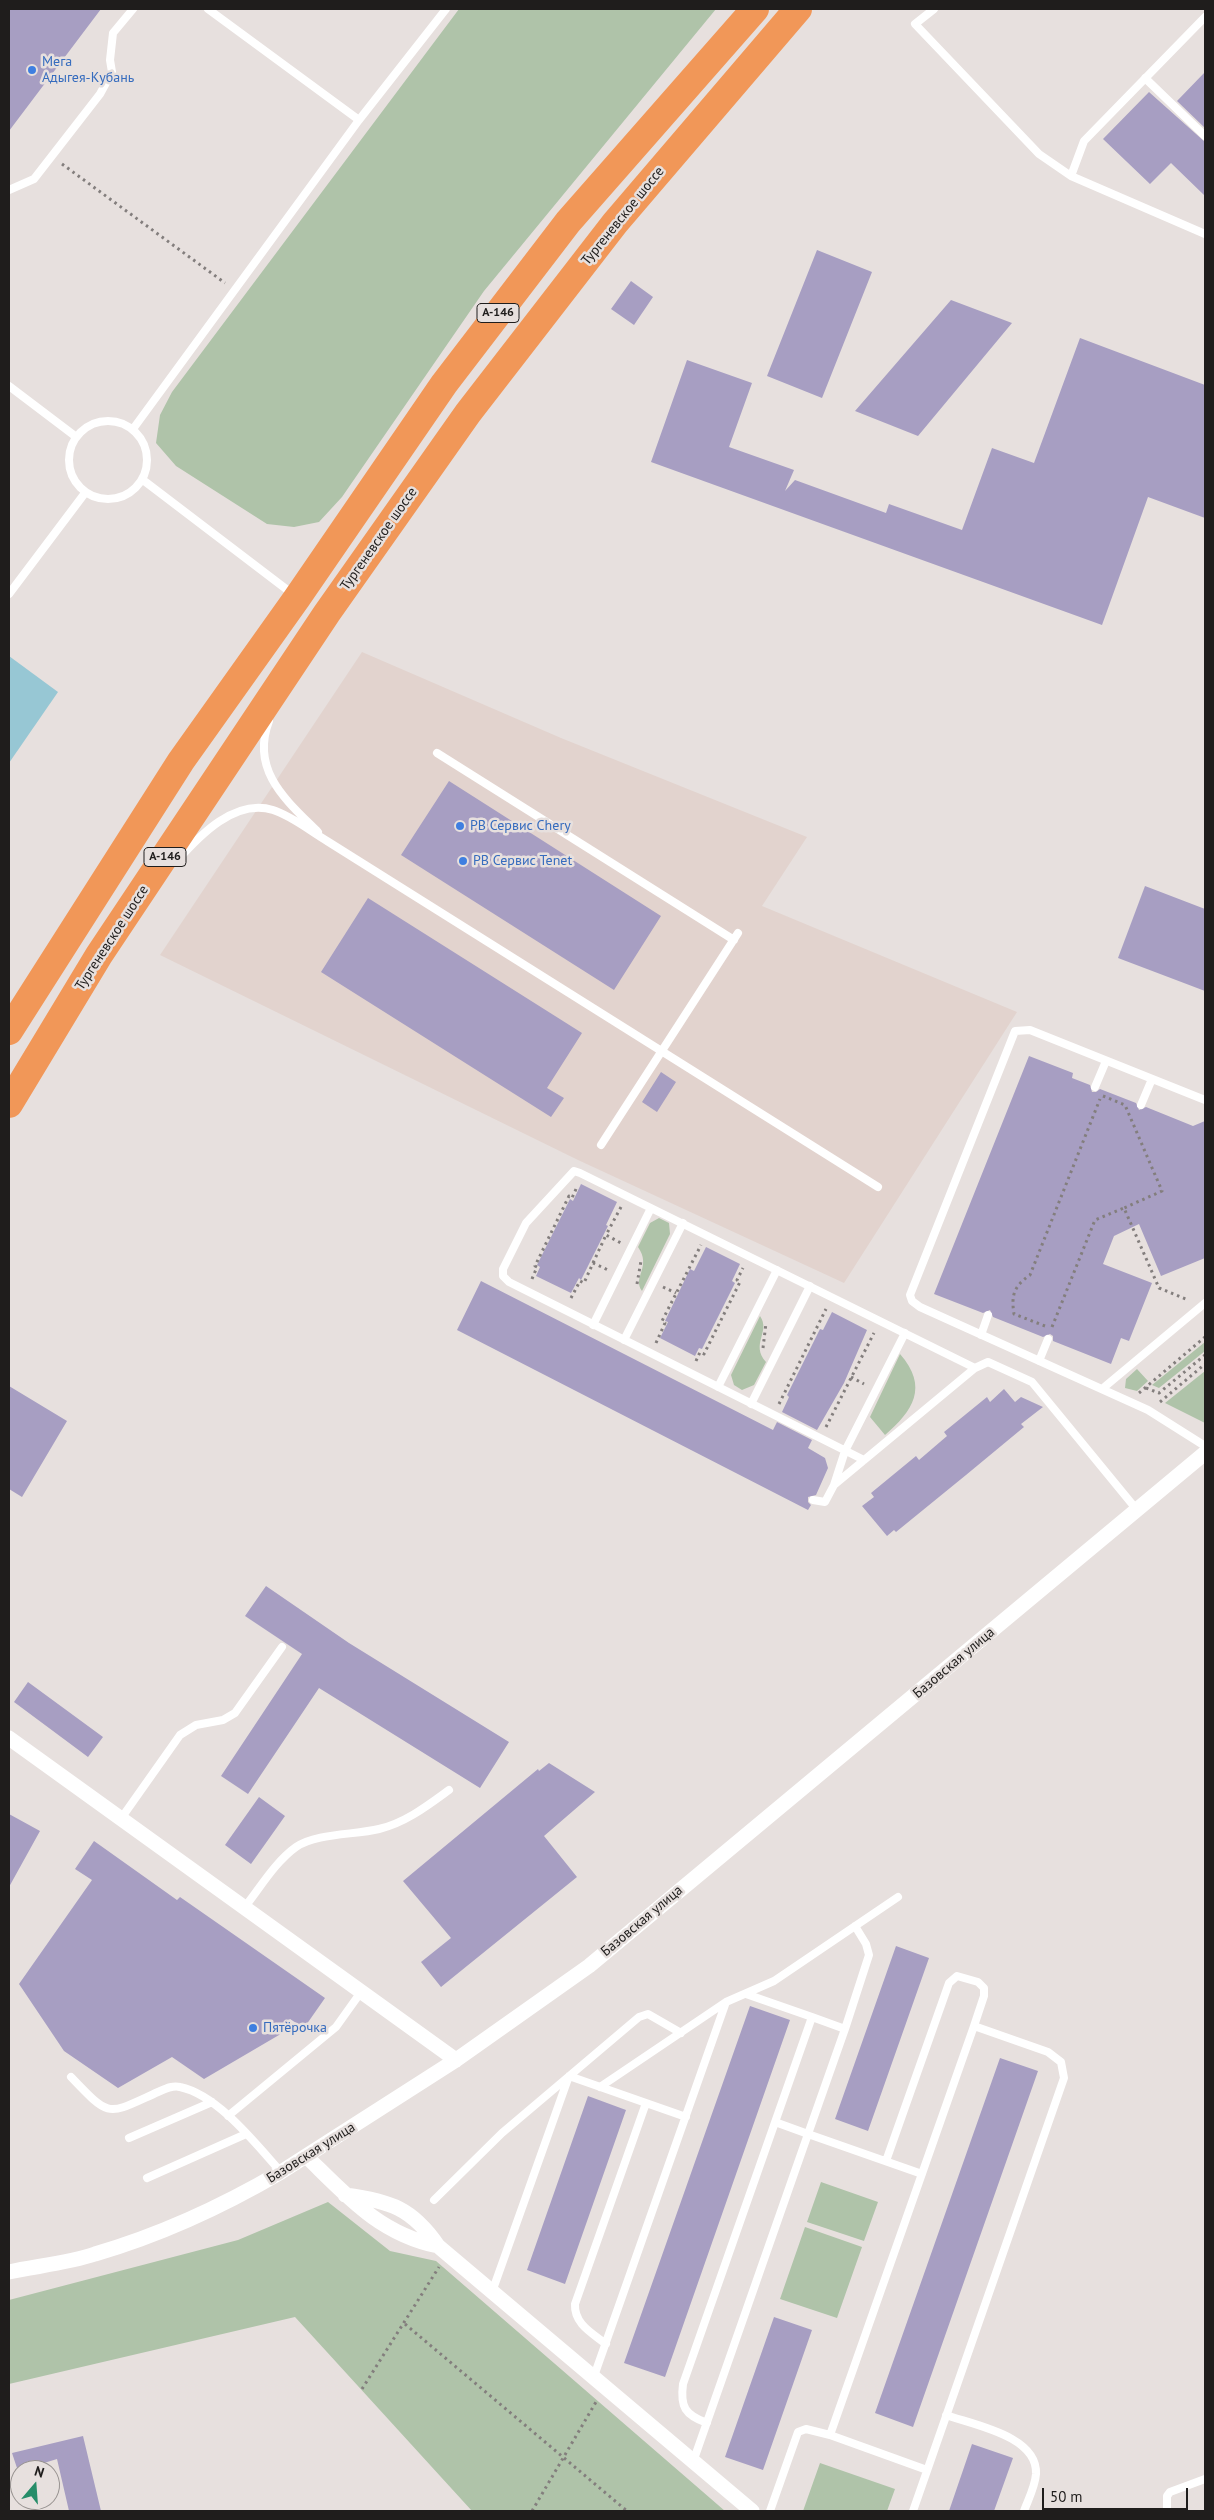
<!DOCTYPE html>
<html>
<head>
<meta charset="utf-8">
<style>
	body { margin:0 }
	#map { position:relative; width:1214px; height:2520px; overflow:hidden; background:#e7e0de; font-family:"PT Sans",sans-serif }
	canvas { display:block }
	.frame { position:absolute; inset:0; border:10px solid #1f1d1c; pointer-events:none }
	.north { position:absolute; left:10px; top:2460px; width:50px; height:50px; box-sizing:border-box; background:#e7e0de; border:1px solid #979290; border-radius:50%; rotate:18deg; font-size:14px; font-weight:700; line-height:20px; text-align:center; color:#1f1d1c }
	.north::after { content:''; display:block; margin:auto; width:18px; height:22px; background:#268d69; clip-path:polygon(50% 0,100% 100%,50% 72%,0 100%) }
	.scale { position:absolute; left:1042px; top:2488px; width:146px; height:22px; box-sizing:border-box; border:2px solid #1f1d1c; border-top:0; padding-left:6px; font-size:15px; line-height:18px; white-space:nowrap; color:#1f1d1c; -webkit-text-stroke:4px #e7e0de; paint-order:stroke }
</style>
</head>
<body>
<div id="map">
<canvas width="1214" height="2520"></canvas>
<div class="frame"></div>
<div class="north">N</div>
<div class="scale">50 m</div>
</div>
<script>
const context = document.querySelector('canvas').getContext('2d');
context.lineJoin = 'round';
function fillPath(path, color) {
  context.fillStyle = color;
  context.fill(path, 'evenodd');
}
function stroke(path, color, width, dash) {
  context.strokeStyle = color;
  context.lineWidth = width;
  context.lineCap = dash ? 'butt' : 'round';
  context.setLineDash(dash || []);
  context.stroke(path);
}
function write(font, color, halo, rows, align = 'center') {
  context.font = font + ' "PT Sans",sans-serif';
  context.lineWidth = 5;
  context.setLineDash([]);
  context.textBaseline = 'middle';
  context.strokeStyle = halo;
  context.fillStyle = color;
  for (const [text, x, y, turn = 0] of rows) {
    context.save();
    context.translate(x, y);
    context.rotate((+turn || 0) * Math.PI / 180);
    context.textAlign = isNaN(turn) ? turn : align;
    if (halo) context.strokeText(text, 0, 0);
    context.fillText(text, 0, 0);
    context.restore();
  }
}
fillPath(new Path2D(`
	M362 652 561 738 807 837 762 906 1017 1012 844 1283 578 1160 160 955Z`), '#e2d3ce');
fillPath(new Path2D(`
	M459 9H716L484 291 342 497 319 522 294 527 267 524 176 466 156 443 160 415 172 392Z
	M659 1218 669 1223 670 1234 642 1291C632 1277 652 1267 638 1247L650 1223Z
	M760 1316C771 1332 750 1344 766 1362L754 1385 742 1390 734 1385 731 1375Z
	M1205 1342V1351L1159 1388 1152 1385Z
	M900 1354C929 1387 913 1411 885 1435L870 1417Z
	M1137 1369 1148 1381 1137 1391 1125 1388 1126 1379Z
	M1205 1371V1423L1165 1403Z
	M821 2182 878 2202 864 2241 807 2222Z
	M328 2202 390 2251 436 2261 725 2511H472L295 2317 9 2384V2300L238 2240Z
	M805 2227 862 2247 837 2318 780 2299Z
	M820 2463 895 2489 887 2511H803Z`), '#afc3a9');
fillPath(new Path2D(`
	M9 656 58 692 9 763Z`), '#97c7d4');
fillPath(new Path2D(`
	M9 9H101L9 131Z
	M1205 72V128L1177 101Z
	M1149 92 1205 142V196L1171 163 1150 184 1103 139Z
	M817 250 872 272 822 398 767 376Z
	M631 281 653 297 634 325 611 309Z
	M951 300 1012 323 918 436 855 411Z
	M1080 338 1205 385V518L1148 497 1102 625 651 462 687 360 752 383 729 447 794 470 785 491 795 480 886 513 889 504 962 530 992 448 1034 463Z
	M449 781 661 916 614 990 401 855Z
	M1145 886 1205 909V991L1118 958Z
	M368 898 582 1033 547 1088 564 1098 551 1117 321 972Z
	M1029 1056 1073 1073 1072 1078 1090 1085 1092 1092H1096L1100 1089 1136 1103 1139 1110 1146 1107 1193 1126 1205 1121V1258L1161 1276 1139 1224 1114 1236 1103 1264 1152 1283 1129 1341 1121 1338 1111 1364 1053 1341V1336L1050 1334 1043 1337 993 1317 990 1310 983 1313 934 1294Z
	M661 1072 676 1082 657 1112 642 1102Z
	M581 1184 617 1202 606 1225 608 1226 581 1280 579 1278 571 1293 536 1276 540 1267 537 1265 570 1199 573 1201Z
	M706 1247 740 1264 732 1281 735 1283 702 1349 699 1348 695 1356 660 1338 668 1322 665 1321 690 1269 694 1271Z
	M481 1281 773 1430 777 1422 812 1440 808 1448 825 1458 828 1468 816 1495 808 1497V1502L811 1505 808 1510 457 1330Z
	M832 1312 867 1330 844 1383 817 1430 782 1412 789 1397 787 1395 820 1329 823 1330Z
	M9 1386 67 1421 22 1497 9 1489Z
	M1004 1389 1015 1402 1021 1397 1043 1407 1021 1424 1024 1427 966 1475 896 1532 894 1530 887 1536 862 1506 874 1497 871 1493 916 1456 919 1460 947 1436 944 1432 987 1397 990 1402Z
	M266 1586 349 1643 509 1742 480 1788 319 1688 248 1794 221 1776 302 1654 245 1616Z
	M28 1682 103 1737 88 1757 14 1702Z
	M549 1763 595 1792 544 1836 577 1877 441 1987 421 1962 451 1938 403 1881 538 1769 539 1771Z
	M259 1797 285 1816 251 1864 225 1845Z
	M9 1814 40 1831 9 1887Z
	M94 1841 177 1900 180 1897 325 1998 304 2028 290 2019 279 2035 204 2079 172 2057 118 2088 64 2051 19 1984 92 1880 75 1869Z
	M896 1946 929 1958 868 2131 835 2119Z
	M750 2006 790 2020 665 2377 624 2363Z
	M1000 2058 1038 2071 913 2427 875 2413Z
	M588 2096 626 2110 565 2284 527 2270Z
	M774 2317 812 2330 763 2470 725 2457Z
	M83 2436 101 2511H69L57 2459 18 2471 12 2453Z
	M972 2444 1013 2458 994 2511H949Z`), '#a79ec2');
stroke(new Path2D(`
	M62 164 225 283
	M1103 1096 1125 1105 1162 1191 1124 1208
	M621 1207 606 1235 621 1243
	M593 1263 606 1235
	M532 1279 537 1267 535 1266 569 1196 572 1198 576 1189
	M637 1284 641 1261
	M663 1287 676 1293
	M571 1298 580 1281 584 1283 593 1263 608 1270
	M1045 1326 1014 1314C1011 1295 1014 1286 1030 1275L1100 1099
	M1052 1327 1095 1220 1124 1208 1159 1288 1188 1300
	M656 1343 665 1323 662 1321 701 1245
	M763 1348 766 1323
	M696 1361 700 1352 704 1354 740 1282 737 1280 743 1268
	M851 1377 864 1384
	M1146 1388 1159 1393 1205 1355
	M1139 1393 1205 1337
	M1160 1402 1205 1364
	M779 1404 826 1309
	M826 1427 874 1333
	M405 2324 627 2511
	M362 2389 439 2267
	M532 2511 596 2402`), '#837e7d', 3, [2.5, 4]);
stroke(new Path2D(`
	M208 9 359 120
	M934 9 915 24 1039 154 1071 176 1205 234
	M1145 78 1205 136
	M1071 176 1084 141 1205 17
	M9 190 34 179 100 94 112 72 110 60 113 33 133 9
	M9 386 75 436
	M69 460a39 39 0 1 1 78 0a39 39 0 1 1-78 0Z
	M133 429 359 120 446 9
	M143 480 294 595
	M9 594 85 493
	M269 721C250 771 287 801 318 832
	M437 753 734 940
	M177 861C199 836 235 798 273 810 292 816 310 831 327 841L878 1187
	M1095 1087 1106 1061
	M1205 1100 1030 1030 1015 1031 910 1295 912 1301 920 1307 1148 1410 1205 1446
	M1141 1105 1152 1079
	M601 1145 738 933
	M593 1325 651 1208
	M981 1335 988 1315
	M624 1340 683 1223
	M1039 1361 1048 1339
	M718 1387 777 1270
	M1102 1389 1205 1303
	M751 1404 810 1286
	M864 1460 509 1282 503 1276V1269L526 1223 574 1171 580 1173 975 1368
	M834 1485 845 1451 905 1333
	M813 1500 825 1502 834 1485 975 1368 988 1362 1032 1382 1137 1510
	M120 1820 180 1735 196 1725 223 1720 235 1713 282 1647
	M244 1908C260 1888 275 1862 296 1847 316 1833 355 1835 379 1829 405 1823 427 1806 449 1790
	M746 1994 812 2017
	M845 2029 869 1955 866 1944 855 1926
	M71 2077C111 2119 107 2115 158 2092 165 2089 172 2085 180 2087 218 2095 256 2144 281 2172
	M600 2087 726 2002 774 1981 898 1897
	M228 2116 336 2027 361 1992
	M129 2138 212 2102
	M886 2161 949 1983 957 1976 978 1982 984 1988V1996L974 2026
	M147 2178 246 2134
	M434 2200 502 2133 639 2017 648 2014 681 2033
	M492 2292 569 2076 686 2117
	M606 2344C592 2333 574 2324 575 2304L646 2103
	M593 2379 726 2002
	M946 2415C974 2425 1038 2436 1036 2474 1035 2487 1028 2500 1024 2511
	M707 2423C685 2415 680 2407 683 2384L812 2017 845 2029 808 2134 775 2122
	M693 2462 808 2134 922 2174
	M770 2511 798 2432 806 2429 830 2435
	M913 2511 1064 2078 1061 2062 1048 2052 974 2026 830 2435 927 2470
	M1167 2511V2496L1170 2492 1205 2479`), '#fff', 8);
stroke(new Path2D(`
	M9 1738 456 2060
	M307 2157C348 2197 380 2234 438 2246
	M345 2195C390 2201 412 2208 438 2246L752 2511
	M9 2272C37 2266 68 2263 95 2254 160 2235 223 2206 281 2172L456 2060 589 1966 1205 1453`), '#fff', 15);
stroke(new Path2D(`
	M9 1031 181 761 297 598 444 384 568 222 755 9
	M9 1104 99 955 327 613 468 413 615 223 798 9`), '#f19758', 28);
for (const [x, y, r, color] of [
	[32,70,5,"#3f7fe0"],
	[460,826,5,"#3f7fe0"],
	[463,861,5,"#3f7fe0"],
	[253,2028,5,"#3f7fe0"]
]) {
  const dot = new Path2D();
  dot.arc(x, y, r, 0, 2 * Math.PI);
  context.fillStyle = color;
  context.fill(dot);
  stroke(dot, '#e7e0de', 2);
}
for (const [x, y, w] of [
	[498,313,42],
	[165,857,42]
]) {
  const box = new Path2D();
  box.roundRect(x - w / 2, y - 9.5, w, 19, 4);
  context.fillStyle = '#e7e0de';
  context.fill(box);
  stroke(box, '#1f1d1c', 1);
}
write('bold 12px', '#1f1d1c', null, [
	["А-146",498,313],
	["А-146",165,857]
]);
write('14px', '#366cbe', '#e7e0de', [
	["Мега",42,62],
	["Адыгея-Кубань",42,78],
	["PB Сервис Chery",470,826],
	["PB Сервис Tenet",473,861],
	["Пятёрочка",263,2028]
], 'left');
write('14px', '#1f1d1c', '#e7e0de', [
	["Тургеневское шоссе",623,216,-51],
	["Тургеневское шоссе",379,539,-55],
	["Тургеневское шоссе",112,938,-57],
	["Базовская улица",954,1663,-40],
	["Базовская улица",642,1921,-40],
	["Базовская улица",311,2153,-32]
]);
</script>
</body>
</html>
